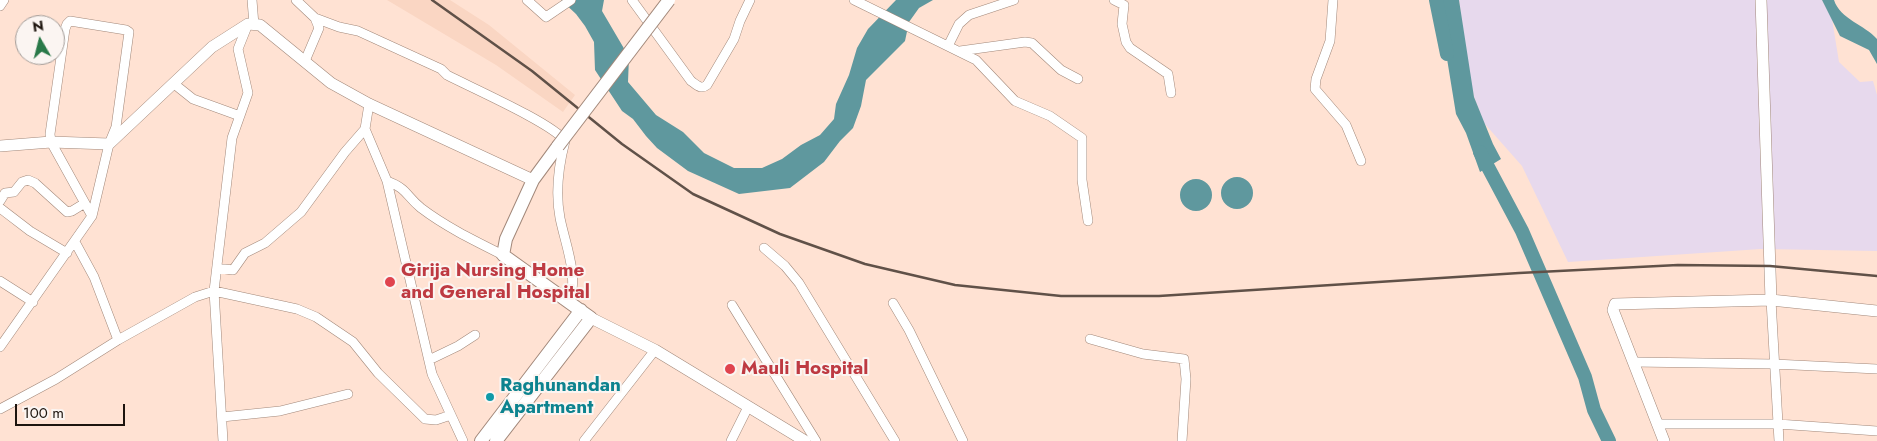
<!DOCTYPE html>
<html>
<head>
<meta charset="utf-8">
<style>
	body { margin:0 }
	#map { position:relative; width:1877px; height:441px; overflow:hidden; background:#ffe2d3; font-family:Jost,sans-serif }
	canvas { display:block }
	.north { position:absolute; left:15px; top:15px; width:50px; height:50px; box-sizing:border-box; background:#fbf5f2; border:1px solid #a29b97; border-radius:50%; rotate:352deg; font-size:14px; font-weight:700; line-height:20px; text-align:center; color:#1d140e }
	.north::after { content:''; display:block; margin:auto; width:18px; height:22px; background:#2a7949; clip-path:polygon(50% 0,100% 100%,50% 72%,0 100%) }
	.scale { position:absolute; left:15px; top:404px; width:110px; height:22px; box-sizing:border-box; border:2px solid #1d140e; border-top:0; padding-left:6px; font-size:15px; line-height:18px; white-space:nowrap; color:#1d140e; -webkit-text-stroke:4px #fbf5f2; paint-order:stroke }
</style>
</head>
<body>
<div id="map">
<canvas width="1877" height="441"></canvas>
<div class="north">N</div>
<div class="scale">100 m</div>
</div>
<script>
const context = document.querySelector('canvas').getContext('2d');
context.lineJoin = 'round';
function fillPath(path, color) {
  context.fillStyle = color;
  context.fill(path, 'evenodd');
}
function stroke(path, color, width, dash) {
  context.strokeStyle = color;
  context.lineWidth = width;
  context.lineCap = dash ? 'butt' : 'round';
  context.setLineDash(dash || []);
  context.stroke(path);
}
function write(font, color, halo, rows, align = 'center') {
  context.font = font + ' Jost,sans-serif';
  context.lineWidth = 4;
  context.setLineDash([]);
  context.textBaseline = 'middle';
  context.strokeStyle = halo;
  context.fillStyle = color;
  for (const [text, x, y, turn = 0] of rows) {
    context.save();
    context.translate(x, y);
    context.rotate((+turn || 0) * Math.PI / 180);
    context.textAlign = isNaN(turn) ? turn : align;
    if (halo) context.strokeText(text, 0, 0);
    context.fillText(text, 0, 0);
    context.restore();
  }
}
fillPath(new Path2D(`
	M387 0H450L489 25 575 95 563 112 496 65Z`), '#fad6c3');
fillPath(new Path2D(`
	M1459 0H1822L1832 19 1839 62 1860 82 1873 81 1877 95V251L1761 249 1568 262 1522 166 1484 123 1474 97 1470 80Z`), '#e7d9ed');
fillPath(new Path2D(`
	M561 0H604L602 11 629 57 628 82 656 115 683 132 704 153 734 168H762L782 159 801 145 820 135 834 119 836 104 849 75 857 48 868 29 896 0H933L919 8 909 22 905 41 866 80 861 106 853 128 840 141 824 162 790 188 739 194 688 171 657 148 646 136 633 119 622 111 595 70 594 42 585 26 576 14Z
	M1432 0H1459L1474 97 1493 144 1501 159 1480 172 1466 133 1456 114 1442 28Z
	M1822 0H1834C1840 19 1865 25 1877 39V64L1869 50 1840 36Z
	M1221 193a16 16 0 1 1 32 0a16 16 0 1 1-32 0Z
	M1180 195a16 16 0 1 1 32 0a16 16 0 1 1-32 0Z`), '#5f989e');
stroke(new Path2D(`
	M1436 0 1447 54
	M1480 152 1522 231 1585 377 1594 410 1609 441`), '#5f989e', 14);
const minor = new Path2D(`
	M252 0 254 25
	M296 0 315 18 339 27 358 31 441 69 447 75C470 87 554 124 565 141 558 168 555 192 560 218 566 247 578 273 570 303
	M527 0 546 17 571 0
	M632 0 691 81C697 85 701 90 707 85L734 39 740 21 750 0
	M854 0 976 60 1015 101 1050 116 1082 138V180L1088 221
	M1114 0 1124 5 1122 24 1126 42 1130 48 1168 74 1171 93
	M1333 0 1330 41 1316 79 1315 89 1346 125 1361 161
	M0 6 4 0
	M948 46 959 24 969 15 1014 0
	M960 51 1025 42 1032 43 1061 70 1078 79
	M305 61 319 28 315 18
	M173 83 193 99 240 116
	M369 104 365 129 387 181 432 374 463 441
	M387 181C408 189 406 196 421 208 446 227 475 241 503 255
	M0 201 5 193 14 192 22 182 28 180 35 183 67 212 72 211 85 203
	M0 208 30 231 67 253
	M75 242 94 277 118 340
	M764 248 785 266 799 283 895 441
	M217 268 233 270 245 253 265 243 301 212 345 152 365 129
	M0 281 33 302
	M1771 300 1779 441
	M893 303 909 330 963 441
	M732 305 816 441
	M1090 339 1143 354 1184 359 1186 379 1182 441
	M0 347 92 216 109 144 116 127 129 32 126 30 70 21 67 24 65 29 50 134 51 142 92 216
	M429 360 458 346 475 335
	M1633 362 1774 364 1877 369
	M0 409 56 379 118 340 195 297 214 291 297 309 316 317 353 342 378 373 425 419 436 420 451 415
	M222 417 280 411 348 394
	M1657 424H1778L1877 431
	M223 441 214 291 232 138 248 93 238 49 248 24
	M584 441 655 350
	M731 441 748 407`);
const tertiary = new Path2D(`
	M1761 0 1771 300
	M0 146 51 142 109 144 212 47 248 24 260 25 331 83 369 104 533 180
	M591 318 655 350 805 441
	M1664 441 1613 310 1615 304 1771 300 1877 311`);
const secondary = new Path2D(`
	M481 441 581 310
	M496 441 591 318 503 255 506 239 533 180 558 146`);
stroke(minor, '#a2887a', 10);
stroke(tertiary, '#a2887a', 12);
stroke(secondary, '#a2887a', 14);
stroke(minor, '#fff', 9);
stroke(tertiary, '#fff', 11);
stroke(secondary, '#fff', 12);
stroke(new Path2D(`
	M432 0 532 71 622 144 693 194 780 234 865 264 955 285 1061 296H1159L1519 273 1678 265 1770 266 1877 276`), '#605148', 2.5);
const secondaryBridge = new Path2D(`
	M558 146 669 0`);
stroke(secondaryBridge, '#a2887a', 14, []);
stroke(secondaryBridge, '#fff', 12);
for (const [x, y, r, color] of [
	[390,282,6,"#e0444e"],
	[730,369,6,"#e0444e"],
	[490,397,5,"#0f9aa8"]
]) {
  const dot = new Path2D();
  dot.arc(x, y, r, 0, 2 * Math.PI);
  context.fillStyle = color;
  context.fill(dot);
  stroke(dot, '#fbf5f2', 2);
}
write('bold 19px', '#be3a42', '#fbf5f2', [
	["Girija Nursing Home",401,271],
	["and General Hospital",401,293],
	["Mauli Hospital",741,369]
], 'left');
write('bold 19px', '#0d838f', '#fbf5f2', [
	["Raghunandan",500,386],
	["Apartment",500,408]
], 'left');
</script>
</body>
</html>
